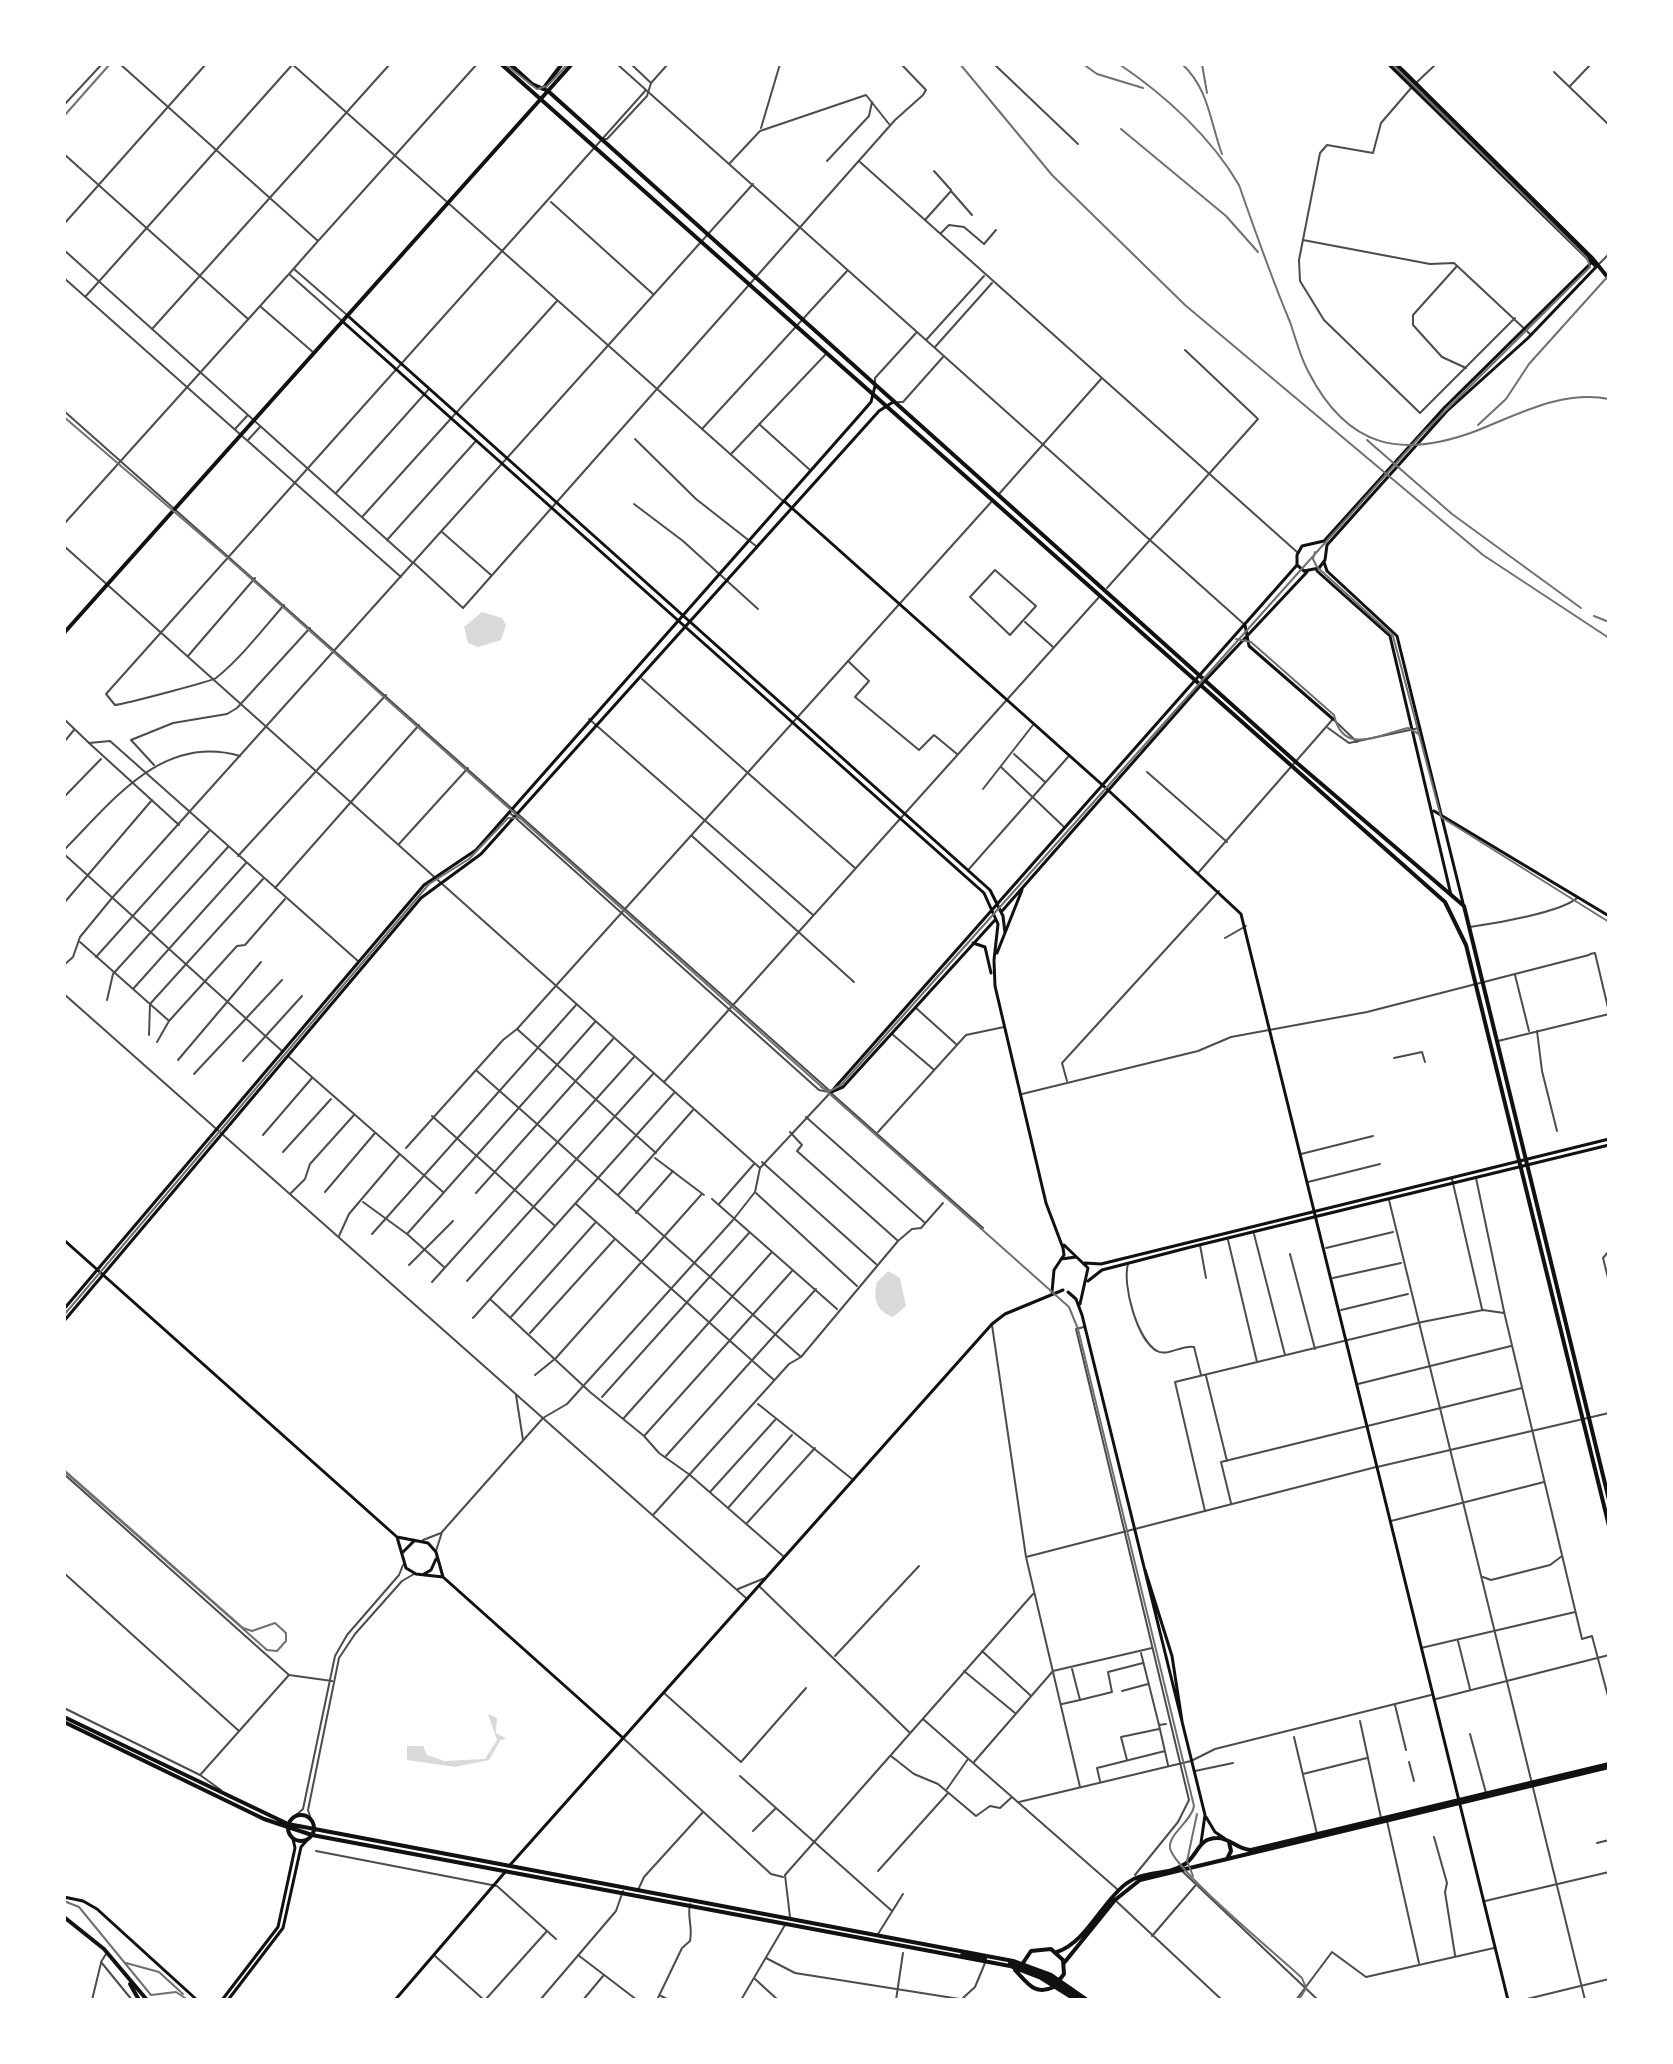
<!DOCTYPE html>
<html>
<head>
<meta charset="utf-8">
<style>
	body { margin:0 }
	#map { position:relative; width:1673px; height:2064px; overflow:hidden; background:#fff; font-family:"Roboto Condensed",sans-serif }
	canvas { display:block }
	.frame { position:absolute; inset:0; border:66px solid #fff; pointer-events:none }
</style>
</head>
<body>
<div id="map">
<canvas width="1673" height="2064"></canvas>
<div class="frame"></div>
</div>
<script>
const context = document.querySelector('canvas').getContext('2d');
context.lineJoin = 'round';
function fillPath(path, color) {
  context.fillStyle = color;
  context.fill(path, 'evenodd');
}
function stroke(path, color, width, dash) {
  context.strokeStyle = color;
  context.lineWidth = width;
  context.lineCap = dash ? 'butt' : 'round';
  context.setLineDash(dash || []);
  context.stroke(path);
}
fillPath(new Path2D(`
	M482 612 502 618 506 625 501 640 478 647 468 643 464 627Z
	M888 1271 900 1278 906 1306 893 1317C876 1311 873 1299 877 1282Z
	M488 1714 497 1718 496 1733 506 1738 500 1741 489 1760 455 1767 407 1760V1746H423L427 1755 444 1761 485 1759 497 1740Z`), '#d9d9d9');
stroke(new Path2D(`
	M994 64 1078 144
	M1554 72 1609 125
	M1416 83 1436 64
	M1570 86 1591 64
	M1412 87 1381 123 1373 153 1327 145 1320 153 1299 260 1300 281 1324 320 1420 413 1515 318
	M64 105 102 64
	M761 128 780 64
	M602 139H607L647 96 651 83 668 64
	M64 154 248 319
	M827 161 869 116 872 102
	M860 162 1297 552
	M730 163 760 131 866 95 889 124
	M934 171 951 190
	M551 202 653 294
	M925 220 951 191 972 215
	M64 224 206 64
	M941 233 949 225 964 227 984 244 996 230
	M319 240 477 64
	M1303 240 1430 264 1454 263 1530 334
	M1457 266 1413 315V325L1442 357 1466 368
	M86 296 292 65
	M261 307 314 353
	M153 328 390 64
	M926 340 984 276
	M935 347 992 283
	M1185 350 1257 418
	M759 424 810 470
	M235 429 247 416
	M702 429 847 271
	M635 439 696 499 756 546
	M248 440 260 427
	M731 454 825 355
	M336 493 429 389
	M634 504 683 541 758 609
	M363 516 557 301
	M64 524 288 275
	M442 532 491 575
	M387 540 475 442
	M64 546 760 1168 755 1192 733 1220 567 1404 543 1418
	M414 563 463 608 895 120 923 95 926 90 901 64
	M995 570 1036 606 1010 635 970 597Z
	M284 605C263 629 241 658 216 678 212 681 125 704 115 705L106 694 646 90
	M1025 622 1053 647
	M188 656 255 578
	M848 661 869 681 855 697 919 750 934 735 957 754
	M642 679 855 868
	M589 719 813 915
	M1328 728 1349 743 1419 728
	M64 742 74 730
	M89 743 179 825
	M1014 754 1045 782
	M154 765 131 740 173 723 227 714 237 708 310 628
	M1001 767 1064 827
	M1147 772 1227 842
	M983 789 1033 725
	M64 797 101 759
	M692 836 854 982
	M399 844 468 768
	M64 850C112 802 162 733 240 756
	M64 854 282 1051
	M238 856 386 695
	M969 869 1068 757
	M1198 873 1333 719 1357 742
	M275 888 419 725
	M64 903 152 800
	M1470 927C1492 924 1564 912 1578 897
	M1225 938 1246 926
	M80 942 168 1020
	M1590 954 1595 953 1609 1012
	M96 957 209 831
	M1515 975 1529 1031
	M133 989 246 863
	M107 1000 113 974 228 847
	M916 1008 956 1044
	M517 1029 656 1153
	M1537 1031 1542 1071 1557 1131
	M892 1034 933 1069
	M149 1035 150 1004 263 879
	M157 1042 169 1021 237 946 245 945 285 899
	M288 1056 443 1192
	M1394 1058 1422 1052 1425 1062
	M178 1060 261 962
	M243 1061 302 996
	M477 1071 801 1357
	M194 1074 282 980
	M1067 1081 1062 1063 1219 891
	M831 1093 983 1228
	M432 1116 554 1225
	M806 1117 924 1222
	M790 1132 802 1145 797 1151 897 1240
	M878 1132 966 1035 1004 1027
	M263 1135 312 1078
	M283 1152 331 1099
	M1301 1154 1373 1136
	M655 1158 704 1195
	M762 1162 876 1264
	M1476 1178 1505 1316 1582 1639 1592 1636 1609 1700
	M1452 1179 1482 1309
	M1308 1182 1380 1164
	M325 1192 375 1133
	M291 1193 305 1179 310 1164 354 1115
	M476 1193 613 1039
	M756 1193 857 1286
	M618 1195 693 1110
	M712 1199 837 1309
	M1389 1200 1585 2000
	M363 1202 407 1234 444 1267
	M576 1204 774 1380
	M719 1204 754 1164
	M636 1213 673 1171
	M372 1234 576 1005
	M407 1234 595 1022
	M1254 1234 1285 1355
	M339 1236 349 1214 399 1155
	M1228 1240 1257 1362
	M1200 1245 1206 1278
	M1326 1248 1393 1232
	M1609 1251 1603 1258 1609 1282
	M1290 1254 1315 1349
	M1128 1264C1122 1284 1137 1340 1157 1351 1167 1357 1183 1344 1194 1347L1201 1375
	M409 1265 453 1221
	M1333 1278 1401 1263
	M467 1281 653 1074
	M432 1282 634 1057
	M490 1299 590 1392 644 1436 659 1453 690 1475 783 1556
	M1341 1310 1408 1294
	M511 1317 595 1223
	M473 1318 674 1093
	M992 1325 1026 1557 1080 1787
	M1084 1327 1076 1329 1189 1800 1178 1822 1135 1875
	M530 1333 614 1240
	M535 1375 556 1358 701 1195
	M1206 1376 1227 1461
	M1358 1384 1511 1346
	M516 1395 523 1440
	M602 1397 749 1233
	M758 1404 852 1479
	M623 1419 771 1253
	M645 1435 792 1271
	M666 1456 816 1289
	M710 1492 775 1420
	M1231 1503 1221 1462 1522 1388
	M728 1508 792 1435
	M1205 1511 1175 1382 1422 1322 1483 1310 1504 1313
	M653 1515 789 1364 801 1357 898 1241 912 1229 921 1228 943 1203
	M1391 1521 1544 1482
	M747 1523 815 1448
	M1026 1557 1376 1467
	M64 1573 239 1731
	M1483 1577 1491 1580 1550 1565 1562 1556
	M759 1586 909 1732
	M1458 1641 1470 1689
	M1421 1648 1575 1612
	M982 1651 1030 1695
	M1141 1653 1159 1725
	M835 1656 919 1566
	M964 1671 1015 1713
	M1122 1691 1148 1684
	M664 1693 741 1762 806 1688
	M1436 1699 1609 1655
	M1080 1700 1112 1692 1108 1672 1143 1663
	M1062 1704 1080 1700 1072 1669
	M1395 1705 1406 1750
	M64 1708 200 1775 221 1790
	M923 1719 1117 1889
	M1360 1721 1381 1818
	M1166 1724 1159 1725 1168 1765
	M1470 1734 1486 1793
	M1294 1737 1317 1834
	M623 1738 771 1874 783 1877
	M891 1756 914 1774 938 1784 976 1816 990 1806 1000 1808 1012 1797
	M1127 1760 1121 1737 1159 1729
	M974 1762 1053 1671 1152 1648
	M1409 1762 1414 1781
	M1195 1771 1233 1763
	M201 1774 289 1675
	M1303 1774 1367 1758
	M740 1776 892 1911
	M1100 1781 1097 1768 1165 1751
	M947 1789 968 1759
	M1019 1802 1191 1761 1215 1749 1431 1695
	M1387 1821 1419 1963
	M753 1831 775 1809
	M1434 1837 1447 1883 1445 1892 1455 1955
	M1597 1843 1609 1840
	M316 1851 497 1886 556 1939
	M878 1871 948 1793
	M1182 1871 1318 2000
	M1115 1900 1222 2000
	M1485 1901 1609 1872
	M790 1917 785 1875 1033 1594
	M878 1934 903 1894
	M1152 1936 1195 1886
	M578 1955 637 2000
	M766 1958 795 1973 966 2000
	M755 1979 778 2000
	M661 1996 669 2000
	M963 1998 975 1987 985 1963
	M486 1999 547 1931
	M92 2000 101 1963
	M583 2000 603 1976
	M657 2000 682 1948 690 1941C693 1927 687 1917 690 1904
	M896 2000 903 1953
	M1296 2000 1332 1952 1366 1977 1494 1948
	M1523 2000 1609 1979`), '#4c4c4c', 2);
stroke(new Path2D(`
	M120 64 318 241 289 274 341 320
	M292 64 783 501
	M617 64 1245 625
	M631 64 651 83
	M64 250 413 563
	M1599 264 1609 254
	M294 269 347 315
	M64 278 401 577
	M875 383V378L916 333
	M898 402H903L943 357
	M64 411 830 1091
	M999 494 1101 379
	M1107 588 1258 419
	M64 719 89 743 110 741 358 961
	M510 813 819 1090 829 1092
	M64 965 73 957 80 937 112 898 753 184
	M64 994 746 1598
	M1498 1041 1609 1014
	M664 1082 1100 596
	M1022 1094 1198 1051 1231 1037 1367 1012 1589 955
	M406 1148 503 1040 517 1029 993 500
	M760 1168 830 1093
	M1377 1467 1609 1413
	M64 1474 289 1675 332 1681
	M423 1540 441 1533
	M436 1551 442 1532 543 1418
	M738 1589 765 1578
	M295 1816 303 1809 335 1656 347 1635 399 1575 403 1565
	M311 1819 308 1810 339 1658 355 1634 402 1581 414 1574
	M638 1890 644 1877 703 1812
	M106 1954 101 1962 132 2000
	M435 1956 484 2000
	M540 2000 616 1911 623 1891
	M741 2000 785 1925`), '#4c4c4c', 2);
stroke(new Path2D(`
	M348 316 990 890 1003 916 1005 933
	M342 321 984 893 998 924 994 960
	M784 501 1108 790 1241 914 1508 2000
	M1324 562 1327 571 1397 636 1463 903
	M1297 565 1304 571 1319 568 1325 560 1327 545 1447 411 1528 338 1597 266
	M1297 565V555L1302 546 1324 541 1444 408 1590 264
	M1317 571 1390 636 1451 895
	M1245 625 1249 646 1333 719
	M1434 811 1609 916
	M1002 911 1201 685 1307 572
	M973 943 985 947 991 973
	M997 953 1022 890
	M994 961 995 986 1046 1203 1063 1248 1064 1255 1054 1270 1052 1292
	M831 1092 843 1087 995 920
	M831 1092 1297 565
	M64 1240 397 1537 406 1568 416 1574 443 1577
	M1064 1245 1088 1268 1080 1304
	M1061 1259 1076 1257
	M1085 1263 1101 1264 1609 1139
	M1088 1281 1102 1270 1191 1247 1609 1145
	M1068 1292 1076 1299 1082 1315 1205 1815 1201 1843
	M64 1309 424 885 476 850 858 417 871 402 875 386
	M64 1321 421 898 481 854 879 411 893 402
	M397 1537 428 1543 436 1552 443 1577 622 1737
	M403 1552 414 1541
	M1145 1570 1172 1656 1182 1721
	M424 1574 431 1570 436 1559
	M1206 1817 1215 1832 1224 1838
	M510 1865 992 1324 1005 1314 1063 1290
	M64 1897 83 1901 97 1909 197 2000
	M222 2000 278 1927 295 1848 293 1839
	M228 2000 283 1928 301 1847 308 1839
	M395 2000 506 1871`), '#111', 3);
stroke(new Path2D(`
	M501 64 1445 902 1466 945 1609 1526
	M510 64 532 84 548 91 1297 763 1464 906
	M1389 64 1595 265
	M1396 64 1593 259 1609 279
	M543 89 562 64
	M64 633 572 64
	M1464 906 1609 1500
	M64 1717 288 1824 1013 1961 1051 1975 1087 2000
	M64 1722 264 1819 312 1835 1010 1966 1041 1978 1076 2000
	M288 1828a13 13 0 1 1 26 0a13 13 0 1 1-26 0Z
	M1227 1859 1231 1851 1229 1842
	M64 1917 104 1949 147 2000
	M1057 1952C1087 1942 1102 1901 1127 1883 1144 1870 1168 1876 1185 1864 1198 1855 1198 1838 1217 1838 1229 1837 1238 1850 1251 1850L1609 1764
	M962 1955 985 1959
	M1010 1963 1042 1974 1082 2000
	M1064 1963 1115 1900 1140 1880 1609 1767
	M1015 1970C1028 1983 1034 1996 1054 1987L1064 1974 1063 1960 1051 1949 1031 1951 1023 1963
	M130 1984 139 2000`), '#111', 4);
stroke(new Path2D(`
	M505 64 537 89 547 86 568 64
	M64 116 110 64
	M64 417 228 558 1069 1307 1078 1329 1194 1806C1192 1821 1168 1834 1170 1848 1173 1869 1281 1958 1302 1978L1306 1988 1299 2000
	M1315 552 1313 559 1317 567 1393 636 1441 817 1609 922
	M1236 639 1251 642 1334 715C1343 756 1377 735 1408 728L1419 734
	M821 1087 830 1091 841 1085 1423 433 1590 267 1587 258 1392 64
	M64 1315 429 884 469 859 508 818H521
	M64 1470 243 1628 252 1631 275 1623 286 1633V1641L277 1651 267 1650 64 1471
	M1193 1876 1187 1861 1197 1814
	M64 1901 79 1907 151 1995 176 1992 188 2000
	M126 1963 159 1972 183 1994`), '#707070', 2);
stroke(new Path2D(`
	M960 64 1052 175 1185 305 1483 555 1609 638
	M1083 64 1097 74 1143 88
	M1119 64C1165 95 1211 137 1239 185 1255 231 1271 277 1290 322 1296 339 1300 357 1309 373 1348 448 1401 459 1476 431 1519 414 1562 390 1609 399
	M1182 64C1209 89 1210 122 1222 154
	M1202 64 1207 93
	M1121 129 1226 216 1258 252
	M1478 425 1506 399 1529 364 1609 275
	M1367 440 1452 514 1581 608
	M1594 616 1609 622`), '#707070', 2);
</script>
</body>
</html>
